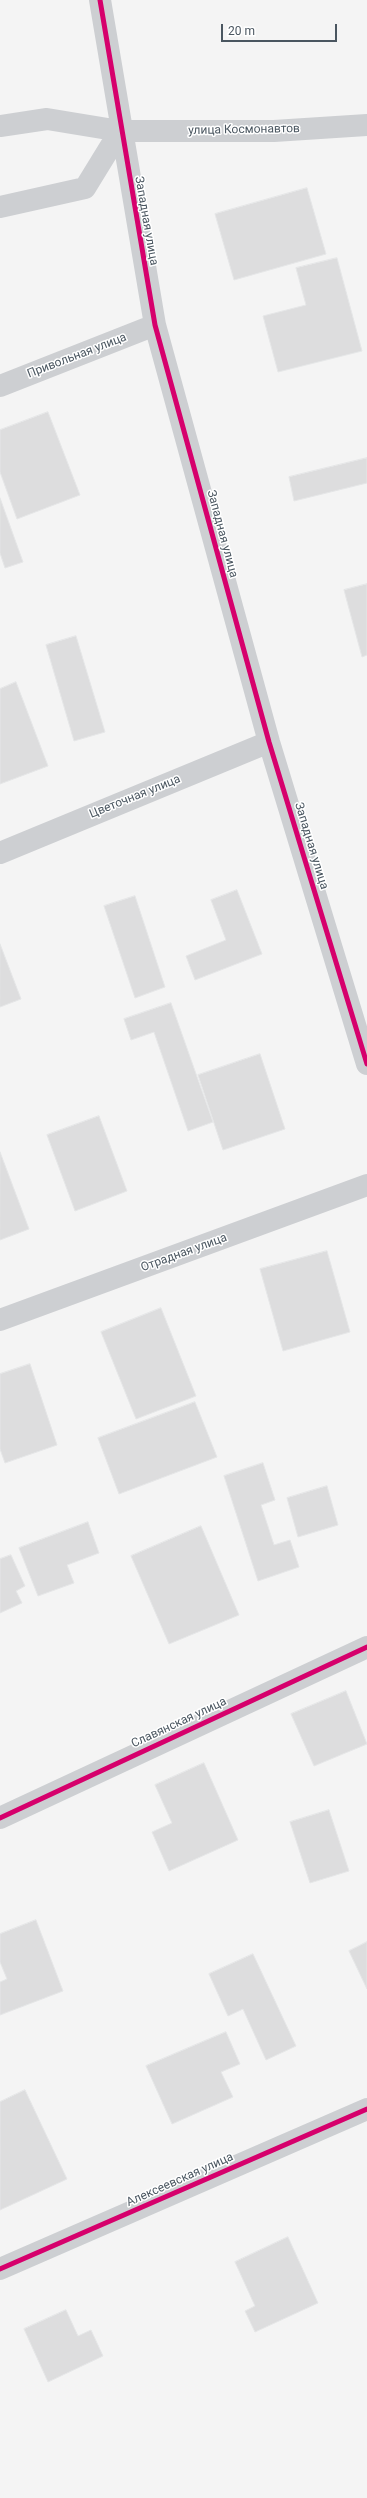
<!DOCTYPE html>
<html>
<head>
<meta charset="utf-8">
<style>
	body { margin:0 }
	#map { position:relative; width:367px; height:2498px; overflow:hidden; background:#f4f4f4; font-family:Roboto,sans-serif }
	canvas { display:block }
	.scale { position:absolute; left:221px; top:24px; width:116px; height:18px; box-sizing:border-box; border:2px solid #4a5660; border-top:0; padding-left:5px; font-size:12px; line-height:14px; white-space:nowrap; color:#4a5660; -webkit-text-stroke:3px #fff; paint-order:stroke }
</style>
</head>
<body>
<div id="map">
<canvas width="367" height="2498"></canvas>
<div class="scale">20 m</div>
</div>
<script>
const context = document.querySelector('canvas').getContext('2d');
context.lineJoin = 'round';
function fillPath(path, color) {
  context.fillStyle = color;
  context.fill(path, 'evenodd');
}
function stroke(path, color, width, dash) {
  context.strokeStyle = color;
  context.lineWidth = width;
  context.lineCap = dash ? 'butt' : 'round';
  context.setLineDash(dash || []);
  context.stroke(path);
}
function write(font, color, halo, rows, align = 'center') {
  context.font = font + ' Roboto,sans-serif';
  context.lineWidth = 3;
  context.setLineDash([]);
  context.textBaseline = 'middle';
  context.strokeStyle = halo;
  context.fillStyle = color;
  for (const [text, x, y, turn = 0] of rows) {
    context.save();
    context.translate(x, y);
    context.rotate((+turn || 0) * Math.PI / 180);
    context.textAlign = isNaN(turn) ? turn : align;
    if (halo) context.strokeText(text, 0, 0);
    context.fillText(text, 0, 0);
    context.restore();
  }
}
const building = new Path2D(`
	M307 188 326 254 234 280 215 214Z
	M337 258 362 351 278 372 263 316 306 305 296 268Z
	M48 412 80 495 17 519 0 472V430Z
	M367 458V483L294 501 289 477Z
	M0 498 23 562 5 568 0 553Z
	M367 584V655L362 657 344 590Z
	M76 636 105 732 74 741 46 645Z
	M16 682 48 766 0 784V689Z
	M237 890 262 954 195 980 186 956 226 940 211 900Z
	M135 896 165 987 135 998 104 906Z
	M0 944 21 999 0 1007Z
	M171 1003 213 1122 188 1131 154 1032 131 1040 124 1019Z
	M260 1054 285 1129 223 1150 198 1075Z
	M99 1116 127 1191 75 1211 47 1135Z
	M0 1152 29 1229 0 1240Z
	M327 1251 350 1332 283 1351 260 1269Z
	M161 1308 196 1396 136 1419 101 1332Z
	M30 1364 57 1445 5 1463 0 1449V1374Z
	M195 1402 217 1457 119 1494 98 1438Z
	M263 1463 275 1500 261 1505 274 1545 290 1540 299 1567 258 1581 224 1476Z
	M327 1486 338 1525 298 1537 287 1498Z
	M88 1522 99 1553 67 1565 74 1583 38 1596 19 1548Z
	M201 1526 239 1615 169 1644 131 1556Z
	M11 1555 25 1586 16 1591 22 1603 0 1613V1559Z
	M346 1691 367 1744 314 1766 291 1714Z
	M204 1763 238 1840 169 1871 152 1832 172 1823 155 1785Z
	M329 1810 349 1871 310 1883 290 1822Z
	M36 1920 63 1991 0 2015V1982L7 1979 0 1962V1934Z
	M367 1942V1989L349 1951Z
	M253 1954 296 2046 266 2060 243 2009 228 2016 209 1974Z
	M226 2032 240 2064 221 2072 233 2097 172 2124 146 2066Z
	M25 2090 67 2179 0 2210V2102Z
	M288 2237 318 2303 255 2332 245 2311 255 2306 235 2262Z
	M66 2310 78 2336 91 2330 103 2356 48 2382 24 2329Z`);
fillPath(building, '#ddddde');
stroke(building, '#e5e6e7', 1);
stroke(new Path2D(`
	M100 0 155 325 269 742 367 1064
	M0 126 47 119 120 131H274L367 125
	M0 207 85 188 120 131
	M0 386 155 325
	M0 853 269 742
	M0 1320 367 1185
	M0 1818 367 1647
	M0 2269 367 2109`), '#cdcfd2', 22);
stroke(new Path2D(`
	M100 0 155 325 269 742 367 1064
	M0 1818 367 1647
	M0 2269 367 2109`), '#d6006c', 5);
write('12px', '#4a5660', '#fff', [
	["улица Космонавтов",244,130,-1],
	["Западная улица",146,221,80],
	["Привольная улица",77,356,-21],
	["Западная улица",222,534,75],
	["Цветочная улица",135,797,-22],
	["Западная улица",311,846,73],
	["Отрадная улица",184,1253,-20],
	["Славянская улица",179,1723,-25],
	["Алексеевская улица",180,2180,-24]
]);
</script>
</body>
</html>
